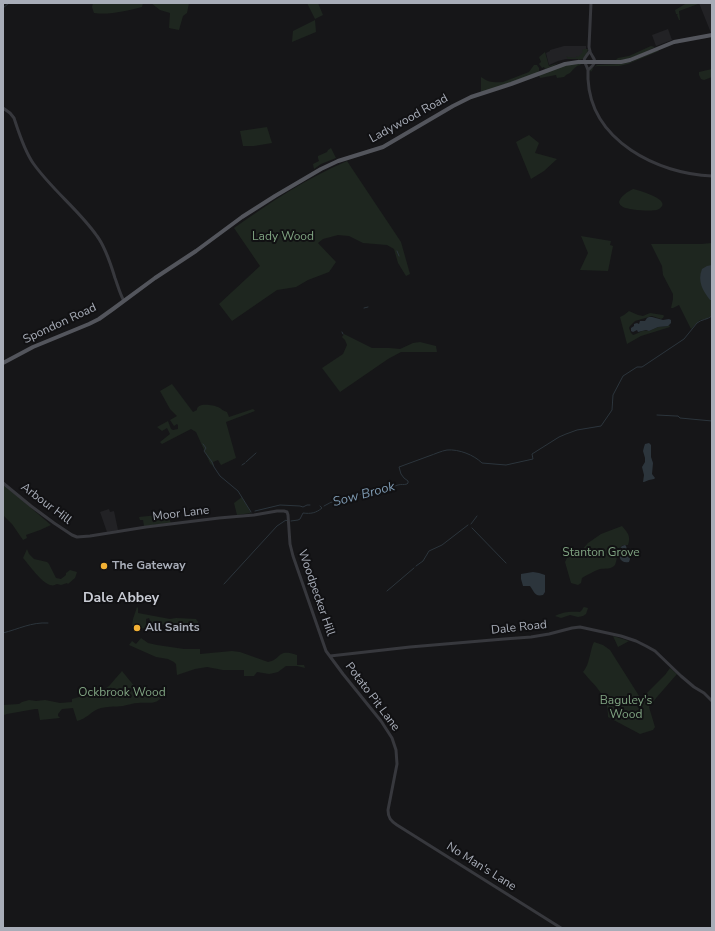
<!DOCTYPE html>
<html>
<head>
<meta charset="utf-8">
<style>
	body { margin:0 }
	#map { position:relative; width:715px; height:931px; overflow:hidden; background:#161618; font-family:"Nunito Sans",sans-serif }
	canvas { display:block }
	.frame { position:absolute; inset:0; border:4px solid #a8adb8; pointer-events:none }
</style>
</head>
<body>
<div id="map">
<canvas width="715" height="931"></canvas>
<div class="frame"></div>
</div>
<script>
const context = document.querySelector('canvas').getContext('2d');
context.lineJoin = 'round';
function fillPath(path, color) {
  context.fillStyle = color;
  context.fill(path, 'evenodd');
}
function stroke(path, color, width, dash) {
  context.strokeStyle = color;
  context.lineWidth = width;
  context.lineCap = dash ? 'butt' : 'round';
  context.setLineDash(dash || []);
  context.stroke(path);
}
function write(font, color, halo, rows, align = 'center') {
  context.font = font + ' "Nunito Sans",sans-serif';
  context.lineWidth = 4;
  context.setLineDash([]);
  context.textBaseline = 'middle';
  context.strokeStyle = halo;
  context.fillStyle = color;
  for (const [text, x, y, turn = 0] of rows) {
    context.save();
    context.translate(x, y);
    context.rotate((+turn || 0) * Math.PI / 180);
    context.textAlign = isNaN(turn) ? turn : align;
    if (halo) context.strokeText(text, 0, 0);
    context.fillText(text, 0, 0);
    context.restore();
  }
}
fillPath(new Path2D(`
	M699 3H712V33H711Z
	M668 29 672 40 656 46 652 35Z
	M564 46H586V51L578 59H566L558 61 549 65 546 53 550 51V50Z
	M109 509 110 512 114 511 118 530 107 532 100 512Z`), '#222225');
fillPath(new Path2D(`
	M93 3H143L142 7C126 11 110 15 94 13L92 7Z
	M151 3H189L187 13 183 16 179 30 169 28 170 13 160 10Z
	M307 3H318L323 15 315 19Z
	M687 3H697L698 4 679 11 680 20H679L677 15 678 14H676L675 10Z
	M315 20 316 32 292 42 293 31Z
	M651 46 655 47C645 52 627 62 616 60L618 58 629 56Z
	M585 49H588L587 54 583 59 578 60V59H568L566 56 568 57 576 58V56L578 57 583 52 582 50Z
	M658 50 659 51 628 64 619 66H597L594 67 591 72 590 70 597 65 621 64 631 62Z
	M545 52 549 66 558 63 553 66 545 69 544 67 542 68 539 64 541 62 539 57Z
	M568 64H580L581 65C576 65 573 70 570 73L566 75 564 77 557 78 556 75 540 78 539 75Z
	M534 65H537L539 68V71L537 73 481 93V77C488 82 494 83 503 82L529 72Z
	M712 69V77L704 80 701 79 699 75V72Z
	M267 127 272 143 254 146H243L240 131Z
	M529 135 539 143 535 153 557 159 544 171 531 179 516 142Z
	M331 148 336 158 321 164 314 169 313 164 319 161 318 158V156L327 152 328 150Z
	M347 161 401 242 410 274 406 276 398 263 394 249 387 245 363 243 349 236 338 235 323 239 318 243 336 262 329 272 308 280 296 287 277 290 232 321 219 304 260 266 234 228C269 203 307 178 347 161Z
	M633 189C638 190 674 200 659 209 655 212 628 210 623 207 620 205 620 205 619 202 621 196 627 192 633 189Z
	M581 236 611 241 610 245 613 246 608 271 580 270 588 253Z
	M712 243V315L707 319 700 320 691 329 679 305 673 308H671L673 299V294L663 275 662 266 651 244H701Z
	M629 311 638 315 643 316 650 313 663 315 664 316 663 318 661 319 652 316 635 321 630 326 629 328 631 333 633 335C639 333 643 329 649 331L658 327 668 326 669 325 670 327 641 336 627 344 620 317 624 315Z
	M344 334 372 348H389L400 349 413 343 420 342 436 346 437 352H401L388 359 340 392 322 368 343 354 347 345 345 340 342 337Z
	M172 384 193 412 197 410C197 409 197 408 198 407 201 403 214 405 218 407 222 409 223 411 227 412L229 417 253 409 255 411 226 422 236 458 221 465 218 460 213 462 214 467 210 463 196 432 191 429 162 444 160 442 170 434 167 428 162 431 157 427 168 421 171 429 173 430 178 429V425L177 424 174 426 170 420 177 416 170 409 160 391Z
	M3 484 51 525 40 530 26 535 27 538 23 540 12 524 3 515Z
	M242 497 251 513 237 515 234 503Z
	M167 514 171 523 144 526 143 520H140L139 517Z
	M622 526C628 533 631 536 628 545H623L618 549C617 554 617 561 615 565 611 570 605 568 600 569 594 571 587 575 582 578L581 583 578 585 571 583 565 562 567 558 579 553 588 543 601 534Z
	M27 549 29 554 34 559 47 562 49 564 56 578 61 579 66 575V573L70 570 77 572 75 578 68 584 67 583 61 585 57 584C54 585 54 586 50 585 41 582 30 566 23 558Z
	M104 591 112 595C105 600 96 597 89 598L88 595Z
	M137 607 138 608V613L170 619 176 618 196 619 198 622V628L177 627 159 624 151 623 149 618 146 619V628L135 629V626H132L133 619Z
	M584 607 588 608 586 614 583 616 578 617 570 615 561 618 555 616C561 612 572 611 580 612L582 610 583 608Z
	M613 636 629 641 618 647Z
	M141 638 148 643 157 645 184 649H200V654L232 651 240 652 268 662C282 660 276 648 297 655V665H304L305 668 297 666H286L278 672 274 673 269 674 257 672 254 676H244V670H223L207 667 195 669 177 675 176 664 174 662 168 659 156 657 129 645 132 641 136 644Z
	M594 642 603 645 610 650 641 699 665 675 670 668 677 674 657 697 649 707 655 727 653 730 640 734 608 717C609 697 595 686 583 672 586 668 588 664 589 659 591 653 591 648 594 642Z
	M122 671 135 687 161 698C155 705 147 702 138 703 133 703 128 705 123 706 115 707 106 706 98 709 91 712 86 719 77 721L73 708 62 709 58 714V716L60 718 40 720 38 709H35L7 714 4 715 3 718V705L19 704 22 702 29 700 36 701 45 700 60 703 72 702V699L103 690 109 686Z`), '#1e261f');
fillPath(new Path2D(`
	M712 265V300H710C703 291 697 281 702 269L707 266Z
	M649 317H652L663 320 669 319 671 320V323L668 326 658 327 649 331 646 330 638 332 637 330 633 332 631 331V328L634 326V324L637 323 639 324 640 321H645L647 318Z
	M649 443 651 445V457L653 463 652 474 655 478 654 479 649 480 644 482H643L644 475 642 467 645 462V458L643 451 644 447 645 444Z
	M625 545 626 546 630 559 629 562C620 564 618 556 619 549L622 546Z
	M533 572 539 573 545 575V592L543 595C534 597 534 591 530 586H523L521 579V574Z`), '#2c353c');
stroke(new Path2D(`
	M3 8 9 3
	M397 251 399 256
	M364 308 368 307
	M342 332 343 334
	M657 415 676 416H678L680 418 712 421
	M203 444 206 448 204 451 212 462 214 467 220 476 238 491 251 512
	M246 462 256 453
	M242 465 245 463
	M324 506C340 496 359 496 376 491 384 490 390 487 398 485 401 484 404 485 407 484L408 483V481L404 478 401 474 399 467C409 463 419 460 429 456 435 454 441 451 447 450 459 449 474 455 482 463L506 465 533 459 532 454 559 437 566 434 577 430 601 426 612 410 613 395 623 376 637 367H642L684 339 697 323C702 319 707 320 712 316
	M255 511 280 505 300 506 303 507 307 505H310
	M291 521 298 520 300 519 303 513C311 514 316 513 322 508L320 506
	M471 524 477 516
	M472 528 506 563
	M416 566 423 561 429 551 442 545 468 525
	M224 584 277 526 286 520 287 521
	M387 591 414 568
	M3 633C19 629 31 622 48 623`), '#2c353c', 1);
stroke(new Path2D(`
	M590 51C581 63 584 58 588 70 588 73 588 76 588 79 591 141 658 174 712 176
	M588 70C602 58 590 60 589 47L591 3
	M3 108 10 113 14 118C19 133 24 150 33 163 52 190 79 210 97 236 106 248 111 265 115 278 118 286 120 294 124 301
	M3 483 31 506 54 523 72 535 77 537 90 536 146 527 219 518 254 515 277 511H284L287 512 288 515 290 544 293 556 326 651 343 674 381 721 392 738 396 750 397 764 388 810C388 818 391 821 397 825L561 928
	M330 656 410 647 504 639 531 637 549 634 572 628 580 627 621 636 636 641 646 646 655 651 681 676 694 687 704 693 712 701`), '#37383d', 3);
stroke(new Path2D(`
	M3 363 33 347 89 324 99 319 113 309 155 278 196 251 242 217 275 196 321 169 338 161 383 147 453 106 471 97 511 84 565 64 578 62H621L630 60 674 42 712 35`), '#53555c', 4);
for (const [x, y, r, color] of [
	[104,566,4,"#f2b134"],
	[137,628,4,"#f2b134"]
]) {
  const dot = new Path2D();
  dot.arc(x, y, r, 0, 2 * Math.PI);
  context.fillStyle = color;
  context.fill(dot);
  stroke(dot, '#111113', 1.5);
}
write('12px', '#a8adb8', '#111113', [
	["Ladywood Road",409,119,-29],
	["Spondon Road",60,324,-25],
	["Arbour Hill",46,504,37],
	["Moor Lane",181,514,-7],
	["Woodpecker Hill",316,593,71],
	["Dale Road",519,628,-6],
	["Potato Pit Lane",372,697,53],
	["No Man's Lane",481,867,32]
]);
write('12px', '#7fa381', '#111113', [
	["Lady Wood",283,237],
	["Stanton Grove",601,553],
	["Ockbrook Wood",122,693],
	["Baguley's",626,701],
	["Wood",626,715]
]);
write('bold 12px', '#a8adb8', '#111113', [
	["The Gateway",112,566],
	["All Saints",145,628]
], 'left');
write('italic 13px', '#7f9bb3', '#111113', [
	["Sow Brook",364,495,-15]
]);
write('bold 14px', '#c9ccd4', '#111113', [
	["Dale Abbey",121,599]
]);
</script>
</body>
</html>
